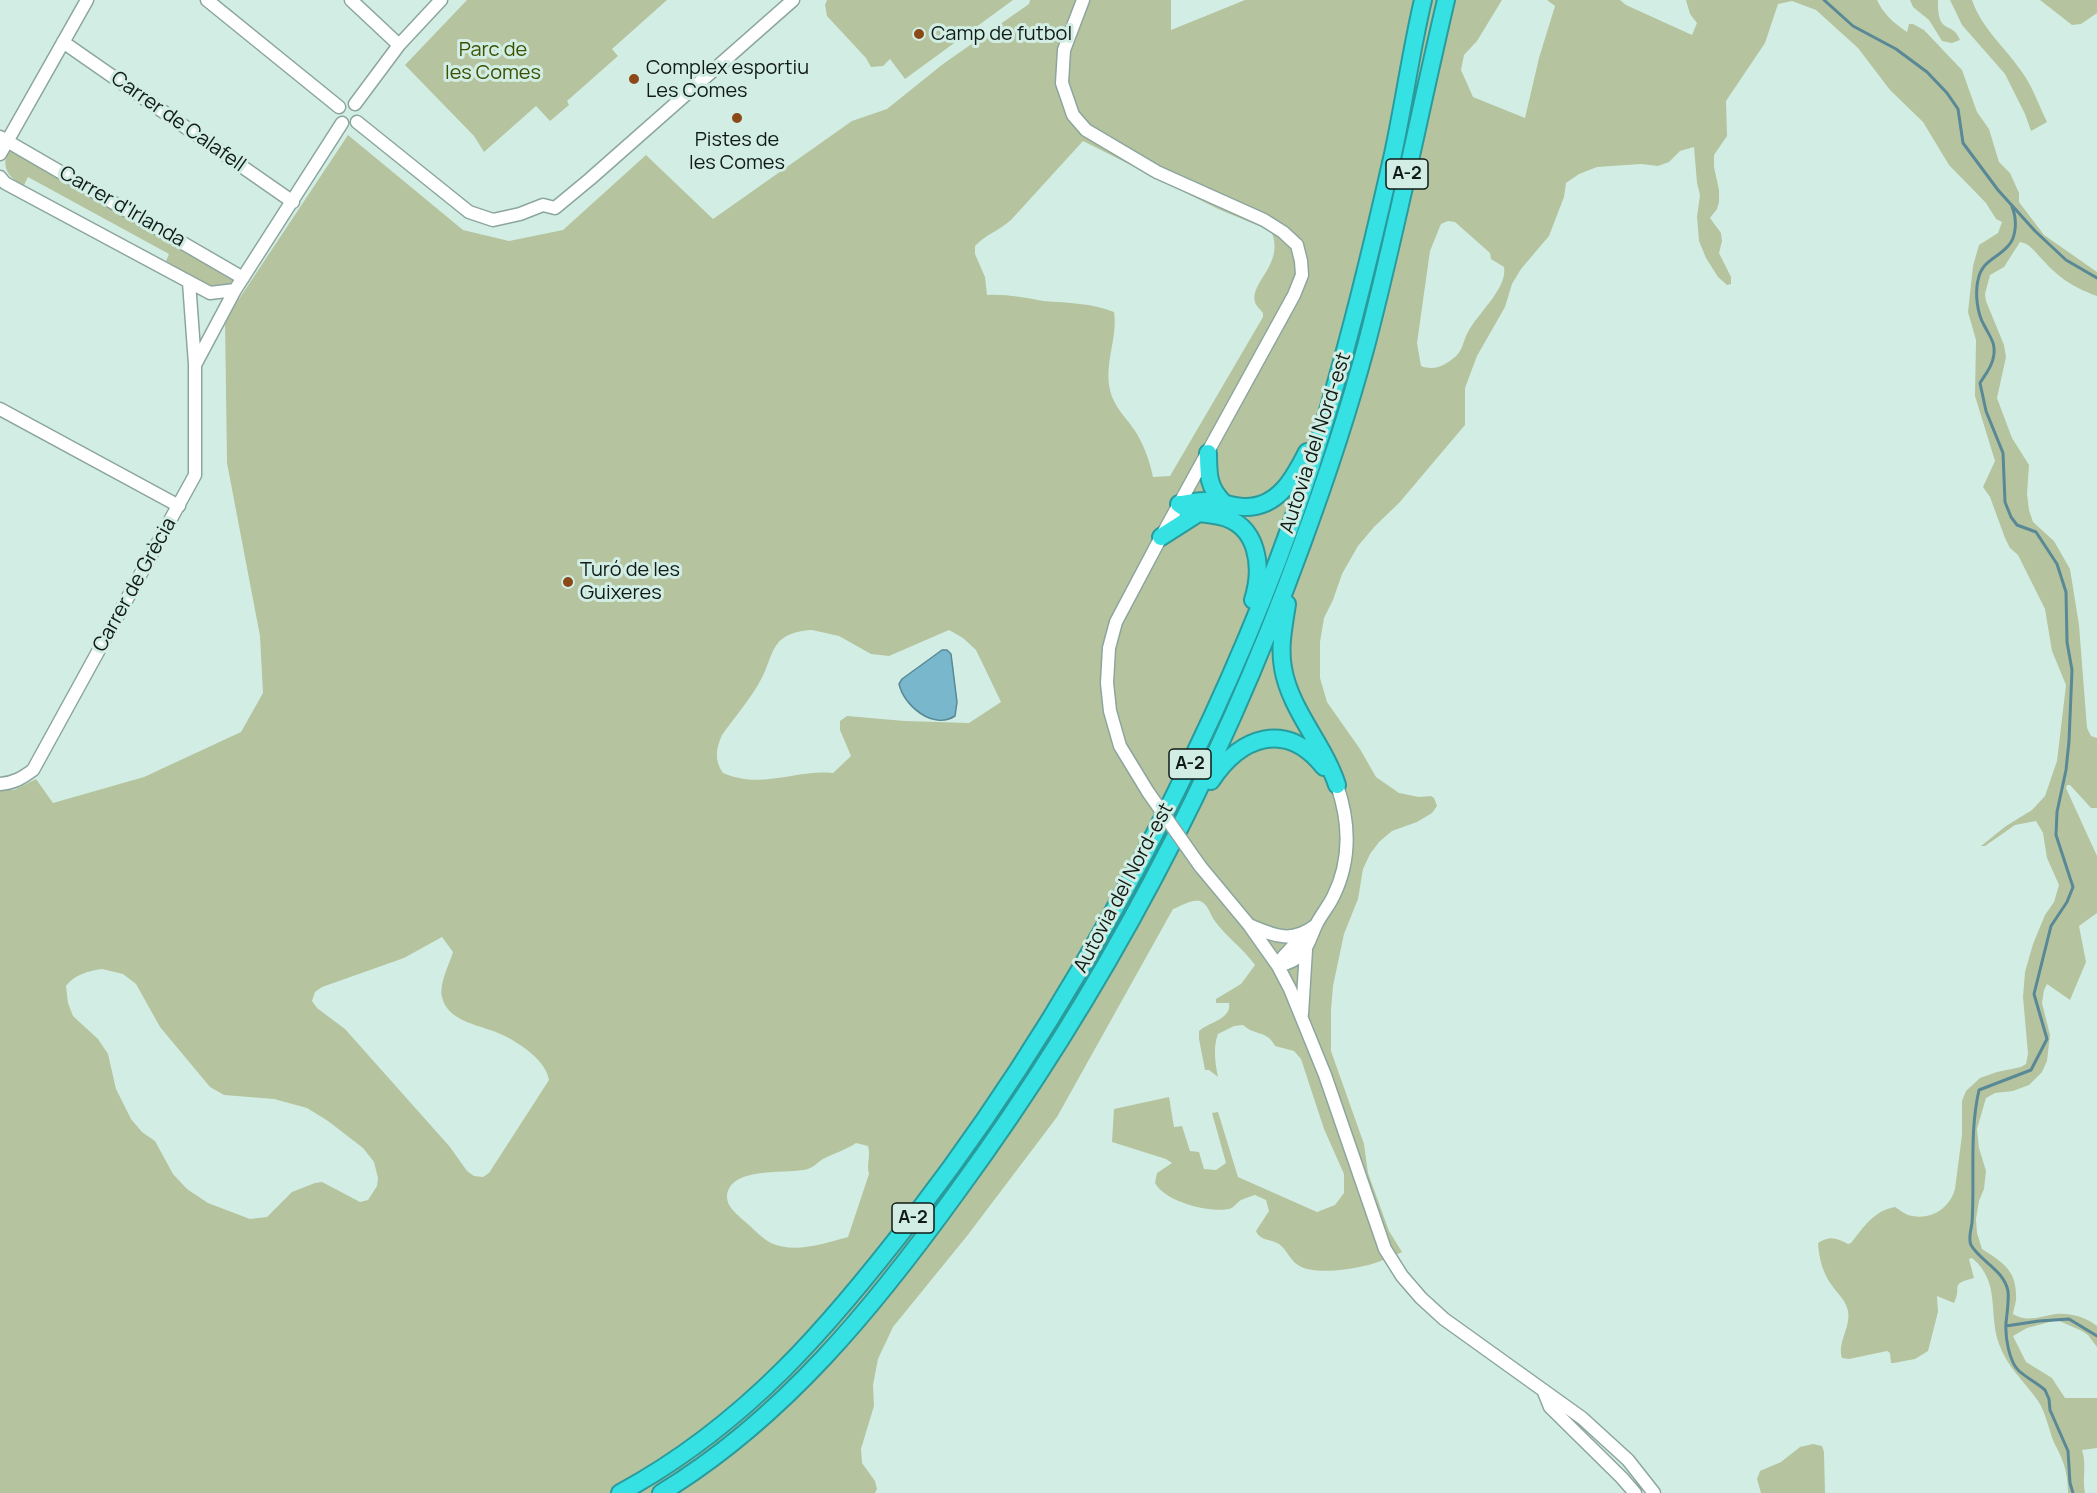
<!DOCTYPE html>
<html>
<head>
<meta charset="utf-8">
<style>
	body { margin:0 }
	canvas { display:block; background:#d2eee4 }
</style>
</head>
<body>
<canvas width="2097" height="1493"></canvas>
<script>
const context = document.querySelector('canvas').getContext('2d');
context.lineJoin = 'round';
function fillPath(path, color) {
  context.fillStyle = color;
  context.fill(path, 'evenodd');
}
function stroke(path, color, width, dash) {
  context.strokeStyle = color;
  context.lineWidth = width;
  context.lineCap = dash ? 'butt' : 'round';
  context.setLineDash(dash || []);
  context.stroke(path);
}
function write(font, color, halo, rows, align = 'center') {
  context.font = font + ' Manrope,sans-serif';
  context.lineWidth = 6;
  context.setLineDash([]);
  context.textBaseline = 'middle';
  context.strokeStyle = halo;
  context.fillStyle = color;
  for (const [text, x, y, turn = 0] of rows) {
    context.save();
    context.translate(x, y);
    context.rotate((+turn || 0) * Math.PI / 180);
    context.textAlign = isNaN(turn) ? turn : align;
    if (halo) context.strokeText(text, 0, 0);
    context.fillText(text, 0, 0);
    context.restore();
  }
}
fillPath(new Path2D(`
	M467 0H667L612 49 618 56 567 101 569 105 550 121 536 106 484 152 474 136 405 65Z
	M827 0H1013L905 79 890 59 883 66 871 67 866 58 827 16 825 5Z
	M1030 0H1171V30L1245 0H1502L1477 41 1464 55 1461 70 1473 97 1525 118 1539 58 1555 6 1547 0H1620L1626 5 1692 35 1697 23 1690 14 1686 0H1877C1884 15 1894 23 1907 32L1909 24H1913L1924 30 1962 70 1977 112 1989 129 1999 162 2010 173 2019 193V202L2044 235 2097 272V296C2070 286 2058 277 2039 256 2034 250 2028 243 2020 242L2004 267 1990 275 1985 294 1986 301 2004 345 2006 357 1997 398 2012 438 2029 465 2027 494 2029 510 2033 522 2054 541 2070 569 2079 625 2087 728 2091 736 2097 738V808H2091L2070 785H2067L2066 788 2097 856V913L2079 926 2086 962 2070 1000 2047 984 2044 990 2042 1003 2050 1035 2047 1061 2042 1072 2029 1085 2013 1091 1995 1093 1986 1098 1977 1129 1979 1148 1986 1171 1984 1189 1979 1201 1976 1219 1977 1233 1982 1249C2001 1261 2016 1270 2016 1294 2017 1301 2014 1307 2013 1314 2027 1323 2041 1316 2056 1314 2071 1313 2085 1317 2097 1326V1347L2088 1335 2082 1331 2057 1320 2027 1328 2013 1336 2026 1362 2052 1378 2065 1398H2097V1448L2082 1450C2087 1465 2082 1478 2085 1493H2068C2068 1481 2066 1468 2061 1457 2059 1451 2055 1446 2053 1440 2048 1427 2046 1413 2038 1401 2025 1382 2007 1367 1999 1344 1988 1313 2001 1282 1972 1258L1969 1259 1974 1278C1948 1285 1963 1285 1954 1303L1937 1296 1938 1312 1928 1351 1915 1359 1894 1363H1891L1890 1353 1887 1351 1849 1359 1842 1358C1837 1342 1851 1328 1848 1311 1846 1301 1839 1295 1833 1287 1823 1274 1819 1259 1818 1243 1829 1235 1838 1238 1848 1244L1851 1243C1864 1227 1873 1211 1895 1207 1900 1210 1903 1213 1908 1215 1929 1221 1949 1210 1955 1189L1962 1135V1101L1966 1091 1980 1078 1997 1072 2021 1067 2026 1064 2028 1054 2023 997 2025 972 2033 944 2045 915 2054 902 2059 885 2047 858 2043 833 2036 821 2015 825 1985 846H1981L2006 826 2032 810 2045 796 2057 761 2066 685 2052 651 2045 609 2018 555 2010 548 2005 538 1990 497 1983 487 1995 461 1975 396 1976 340 1968 312 1973 266 1979 245 1998 233 2002 222 1996 219 1986 203 1949 165 1923 122 1890 90 1858 48 1816 10 1792 1 1778 4 1765 43 1726 101 1727 136 1714 155V167L1719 190V202L1717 209 1710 218 1721 233 1722 241 1719 253 1731 277V284L1727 285 1718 277 1706 258 1699 241 1697 217 1700 195 1697 183 1694 147 1680 151 1669 162 1658 166 1641 164 1597 167 1579 174 1566 183 1564 197 1549 236 1521 269 1512 284 1505 307 1477 356 1465 388V425L1399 503 1374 527 1358 546 1342 574 1333 600 1324 618 1320 642V678L1327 702 1360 749 1376 777 1399 793 1419 797 1431 796 1434 798 1437 806 1432 813 1417 822 1392 831 1379 842 1370 854 1363 869 1358 899 1344 934 1333 986 1331 1010V1051L1364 1144 1368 1173 1389 1231 1402 1252C1392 1256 1382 1261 1372 1264 1355 1269 1313 1276 1298 1265 1290 1260 1287 1250 1279 1244 1271 1239 1260 1241 1256 1231L1269 1211 1266 1200 1255 1195C1250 1197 1245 1198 1241 1200 1236 1203 1235 1207 1229 1209 1210 1213 1165 1202 1155 1183L1157 1173 1172 1163 1166 1159 1112 1142 1114 1109 1169 1097 1174 1127 1182 1126 1190 1151 1199 1152 1204 1169 1216 1170 1226 1163 1212 1113 1218 1112 1238 1177 1317 1212 1335 1205 1344 1193V1174L1324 1129 1301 1059 1294 1051 1275 1046C1267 1030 1255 1036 1243 1025L1234 1026 1218 1034C1213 1047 1215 1062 1218 1077L1209 1070H1205L1199 1039V1031C1209 1022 1232 1019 1229 1003H1216V999L1241 984 1255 965C1243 948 1226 937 1214 920 1210 914 1208 904 1200 901 1191 899 1181 906 1173 909L1057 1117 967 1236 893 1327 878 1359 873 1385 874 1406 861 1449 862 1463 875 1481 877 1489 875 1493H0V790H14L36 779 53 803 144 777 241 732 263 693 260 636 227 463 225 320 348 135 463 230 509 241 563 230 646 155 713 219 852 121 887 109 943 64 1029 4ZM1083 141 1218 209 1271 231C1286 263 1249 283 1255 302 1256 306 1260 309 1263 313V317L1170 476 1153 477C1150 462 1145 448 1137 434 1128 419 1114 408 1110 390 1104 363 1118 338 1114 312 1091 303 1069 303 1044 301 1025 298 1007 294 987 295L985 277 975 254V246C985 235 1000 230 1011 220ZM1448 221 1455 222 1490 253 1491 259 1504 267C1508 288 1477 314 1468 332 1463 341 1463 350 1455 357 1444 366 1434 371 1421 366L1417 343 1430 251 1441 224ZM812 630 839 636 871 654 889 656 949 630 963 638 976 650 1001 702 969 723 905 721 847 716 840 721V730L851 756 833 773C795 769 763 790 723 773 714 760 716 749 722 735 734 718 748 702 758 685 776 656 767 633 812 630ZM442 937 453 952C449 965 439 984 442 997 447 1019 473 1024 490 1030 510 1036 546 1058 549 1080L489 1173 483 1177 474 1176 467 1171 450 1147 345 1029 317 1008 312 1001 315 992 322 987 404 958ZM102 969 123 974 136 984 160 1027 210 1087 224 1095 274 1099 307 1108 328 1121 363 1148 374 1162 378 1178 377 1186 368 1200 360 1202 322 1182 315 1183 292 1192 267 1217 250 1219 208 1203 187 1189 173 1174 155 1141 142 1132 131 1119 116 1089 108 1054 98 1039 73 1016 68 1003 66 986C74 975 88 971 102 969ZM856 1143 868 1146C871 1157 866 1164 869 1174L848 1237C824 1243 796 1254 771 1243 761 1238 752 1227 743 1220 737 1214 727 1207 727 1197 729 1165 787 1175 808 1169 814 1167 818 1162 823 1159 834 1153 846 1150 856 1143Z
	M1910 0H1938C1937 37 1953 20 1960 40L1952 43 1942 41 1929 20 1913 7Z
	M1950 0H1972C1982 29 2005 47 2022 72 2033 87 2039 106 2047 122L2031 131 2025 114 2005 74 1962 25Z
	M2040 0H2097V13L2081 24 2072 25Z
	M8 148 238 278C217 300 188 273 166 261L169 254 28 177 24 185C6 177 2 167 8 148Z
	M1813 1444 1822 1446 1824 1452 1825 1493H1761L1757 1479 1760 1471 1781 1462 1800 1447Z`), '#b5c49f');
const water = new Path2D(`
	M942 650H947L951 654 957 702 955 716C933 730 904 706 899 684L902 679Z`);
fillPath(water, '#78b7cc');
stroke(water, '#598896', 1.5);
stroke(new Path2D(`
	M1824 0 1853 26 1896 49 1927 72 1947 93 1958 109 1963 143 1998 190 2035 231 2066 260 2097 278
	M2012 207C2017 218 2017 237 2008 246 1997 259 1982 260 1978 280 1975 293 1977 313 1984 325 1990 337 1997 344 1993 359 1991 368 1985 375 1980 383L1986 411 2003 453 2005 502 2011 517 2017 525 2036 532 2057 564 2066 592 2067 642 2072 670 2069 741 2066 770 2057 812 2056 835 2073 887 2067 902 2051 926 2034 994 2047 1039 2031 1070 1979 1090C1969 1134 1975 1178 1972 1223 1971 1230 1968 1239 1971 1245 1980 1261 2004 1270 2008 1291 2009 1301 2007 1313 2006 1323 2005 1336 2009 1362 2019 1371 2027 1378 2037 1383 2045 1390L2049 1399 2050 1410 2068 1451 2070 1483 2073 1493
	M2006 1326 2039 1321 2069 1319 2097 1336`), '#598896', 3);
const minor = new Path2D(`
	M207 0 339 107
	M351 0 399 45
	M1083 0 1064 50 1062 83 1073 115 1086 130 1157 172 1264 220 1283 232 1297 245 1301 261 1302 275 1294 295 1161 537 1116 622 1109 648 1107 683 1110 711 1120 746 1148 792
	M63 42 293 202
	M355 104 399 45 441 0
	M357 122 469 212 493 220 520 214 543 205 555 208 590 179 793 0
	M0 137 243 278
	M0 154 87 0
	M0 177 5 183 210 293 235 290
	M189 282 195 364
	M0 409 179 506
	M0 784C14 783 22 778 33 770L195 475V365L235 290 342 123
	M1200 866 1249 925 1278 966 1290 989 1325 1075 1385 1249 1402 1276 1421 1298 1444 1319 1582 1418 1628 1460 1654 1493
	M1249 925C1275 936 1291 944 1316 925
	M1278 966C1306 959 1306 948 1316 925 1321 915 1328 907 1333 897 1351 861 1350 823 1337 785
	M1278 966 1283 957 1304 934
	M1302 1014 1306 950
	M1544 1392 1550 1407 1622 1478 1635 1493`);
const highway = new Path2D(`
	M1208 453C1208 474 1208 488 1224 503
	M1179 504C1195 516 1202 512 1219 516 1259 524 1263 568 1253 600
	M1179 504C1190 503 1201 500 1212 501 1223 502 1233 507 1244 507 1278 508 1294 478 1307 452
	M1161 537 1197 514
	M1287 604C1284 625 1279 646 1283 668 1290 710 1324 744 1337 785
	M1211 781C1240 737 1286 719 1324 767
	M620 1493C746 1425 830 1326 916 1214 1016 1084 1100 944 1173 798 1224 696 1269 592 1305 484 1341 376 1368 265 1393 154 1404 103 1411 51 1423 0
	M661 1493C783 1419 874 1307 957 1192 1102 994 1218 775 1302 544 1326 479 1348 413 1366 346 1396 232 1419 115 1446 0`);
stroke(minor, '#8ca69d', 15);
stroke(highway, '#299b9c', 20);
stroke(minor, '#fff', 12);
stroke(highway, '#36e1e4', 16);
const minorBridge = new Path2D(`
	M1148 792 1200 866`);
stroke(minorBridge, '#8ca69d', 15, []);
stroke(minorBridge, '#fff', 12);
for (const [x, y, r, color] of [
	[919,34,6,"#8b4917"],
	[634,79,6,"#8b4917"],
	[737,118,6,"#8b4917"],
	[568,582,6,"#8b4917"]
]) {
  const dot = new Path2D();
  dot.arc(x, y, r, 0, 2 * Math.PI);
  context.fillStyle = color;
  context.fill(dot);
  stroke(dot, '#d2eee4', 2);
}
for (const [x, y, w] of [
	[1407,174,42],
	[1190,764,42],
	[913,1218,42]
]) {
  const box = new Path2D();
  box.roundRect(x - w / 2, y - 15, w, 30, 4.5);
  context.fillStyle = '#d2eee4';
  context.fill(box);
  stroke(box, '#101a17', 1.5);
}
write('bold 18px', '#101a17', null, [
	["A-2",1407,174],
	["A-2",1190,764],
	["A-2",913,1218]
]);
write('20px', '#101a17', '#d2eee4', [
	["Camp de futbol",931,34],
	["Complex esportiu",646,68],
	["Les Comes",646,91],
	["Pistes de",737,140,"center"],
	["les Comes",737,163,"center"],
	["Turó de les",580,570],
	["Guixeres",580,593]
], 'left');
write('20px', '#3b5000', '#d2eee4', [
	["Parc de",493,50],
	["les Comes",493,73]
]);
write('20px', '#101a17', '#d2eee4', [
	["Carrer de Calafell",178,122,35],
	["Carrer d'Irlanda",122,207,30],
	["Autovia del Nord-est",1316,443,-72],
	["Carrer de Grècia",135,585,-61],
	["Autovia del Nord-est",1124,888,-62]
]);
</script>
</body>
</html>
